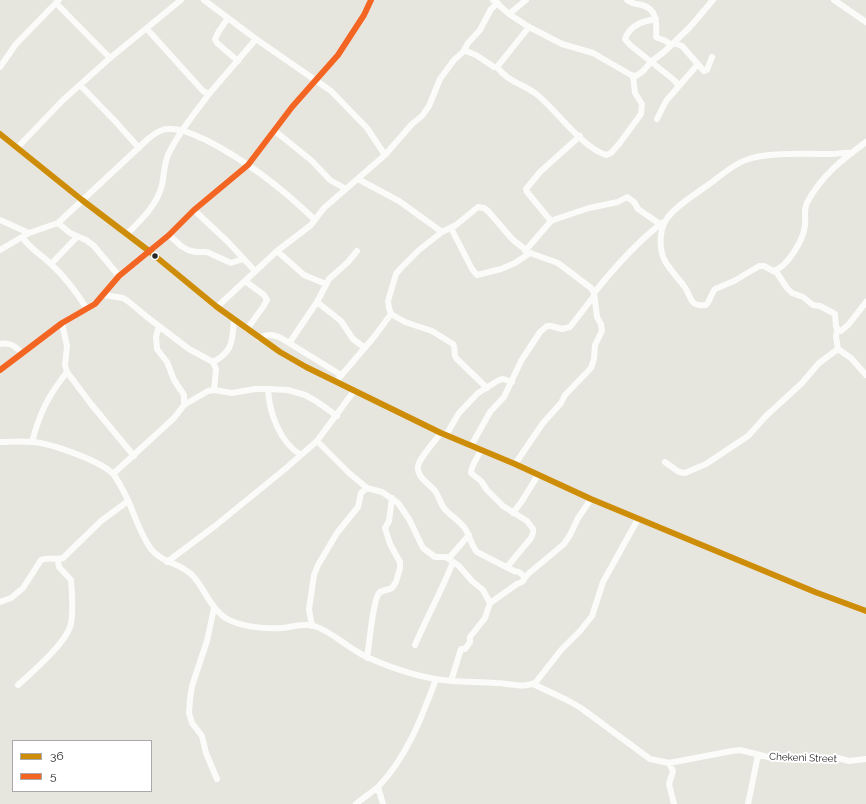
<!DOCTYPE html>
<html>
<head>
<meta charset="utf-8">
<style>
	body { margin:0 }
	#map { position:relative; width:866px; height:804px; overflow:hidden; background:#e6e5de; font-family:Raleway,sans-serif }
	canvas { display:block }
	.legend { position:absolute; left:12px; top:740px; width:140px; height:52px; box-sizing:border-box; background:#fff; border:1px solid #a9a9a9; margin:0; padding:5px 7px; list-style:none; font-size:12px; color:#282828 }
	.legend li { display:flex; align-items:center; gap:8px; height:20px }
	.legend b { width:20px; border:1px solid #a9a9a9 }
</style>
</head>
<body>
<div id="map">
<canvas width="866" height="804"></canvas>
<ul class="legend">
<li><b style="height:5px;background:#ce8d08"></b>36</li>
<li><b style="height:5px;background:#f26522"></b>5</li>
</ul>
</div>
<script>
const context = document.querySelector('canvas').getContext('2d');
context.lineJoin = 'round';
function stroke(path, color, width, dash) {
  context.strokeStyle = color;
  context.lineWidth = width;
  context.lineCap = dash ? 'butt' : 'round';
  context.setLineDash(dash || []);
  context.stroke(path);
}
function write(font, color, halo, rows, align = 'center') {
  context.font = font + ' Raleway,sans-serif';
  context.lineWidth = 4;
  context.setLineDash([]);
  context.textBaseline = 'middle';
  context.strokeStyle = halo;
  context.fillStyle = color;
  for (const [text, x, y, turn = 0] of rows) {
    context.save();
    context.translate(x, y);
    context.rotate((+turn || 0) * Math.PI / 180);
    context.textAlign = isNaN(turn) ? turn : align;
    if (halo) context.strokeText(text, 0, 0);
    context.fillText(text, 0, 0);
    context.restore();
  }
}
stroke(new Path2D(`
	M204 0 256 39 331 91 367 128 385 155
	M493 0 509 14 529 27 562 44 593 53 631 75 636 76 642 72 652 61 664 52 690 27 713 0
	M627 0C632 4 636 4 642 5 657 9 657 23 656 37L658 38 666 41 671 45
	M834 0 866 22
	M56 3 110 58
	M509 14 526 0
	M228 18 219 31 215 39 217 43 238 61
	M656 19C643 21 630 25 625 39L630 45 674 80 679 86
	M147 29 203 91 209 94 256 39
	M674 43 682 46 704 71 707 70 712 57
	M463 52 466 51 476 55 494 67H497L529 27
	M0 67 16 44 59 0
	M497 67C506 80 522 84 535 93 557 110 580 146 606 155L611 153 619 144 641 114 642 104 635 93 633 76
	M80 85 115 121 139 148
	M657 119 666 101 698 64
	M275 131 312 161 330 180 346 189
	M0 134 82 200 149 251 217 307 280 352 306 367 441 433 515 464 591 499 815 592 866 611
	M17 148 63 100 110 58 181 0
	M852 153C844 152 838 154 831 154 809 154 766 152 746 160 733 164 717 179 705 187 693 196 674 207 666 220 659 231 659 250 665 261 670 270 678 278 684 286 692 296 688 307 706 305 711 300 711 293 715 289L734 281 756 268 759 266H764L777 273 787 288 792 293 803 297 813 305 820 306 835 314 836 327 839 330 841 331 849 324 866 302
	M358 179 399 201 442 232
	M194 210 227 241 255 271
	M0 220 29 233
	M551 221 527 192 526 189 540 172 580 136
	M58 223 70 233 86 240 94 246 119 276
	M451 228 472 269 477 275 501 269 515 263 530 253 558 263 591 288 594 293 597 317 601 324 602 331 595 345 594 359 591 368 565 395 561 403 543 423 515 464
	M127 234C142 219 157 205 162 185 164 175 164 165 168 155 178 133 195 113 209 94
	M169 235 181 246 188 250 196 252H207L231 263 243 259
	M22 237C30 249 42 255 52 265 66 278 77 293 87 309
	M0 250 29 233 58 223 149 138C154 134 161 129 168 129 181 128 194 135 206 140 247 161 282 188 315 220
	M277 251 304 275 326 284
	M525 251 551 221 559 218 589 208 618 202 627 197 634 202 638 209 660 224
	M51 264 77 237
	M773 271C787 268 804 239 805 225 806 216 803 208 808 201 822 175 843 159 866 142
	M245 281 264 295 267 300 263 307 247 329
	M594 293C614 268 637 242 662 223
	M104 295 123 298 129 302 147 317 189 349 213 362 216 369 214 390
	M317 302 341 321 353 339 365 348
	M217 307 277 251 311 225 324 208 385 155 412 124 422 116 429 106 440 79 454 60 463 52 468 43 480 30 491 9 498 3
	M62 323 67 346 65 365 67 372 91 404 134 456
	M837 329 836 337 838 349 851 358 866 375
	M259 338C268 334 272 334 281 338L341 375
	M290 342 317 302 329 279 348 262 357 251
	M0 344C10 342 15 346 22 353
	M213 362C234 351 232 340 234 319
	M0 370 62 323 95 304 119 276 169 235 194 210 248 165 292 107 338 55 364 15 371 0
	M339 378 374 337 391 314
	M487 388 456 358C453 353 456 348 453 344L432 331 405 322 391 314 389 308 388 301 396 274 401 268 419 250 442 232 456 225 478 207 484 208 488 211 513 240 530 253
	M268 389C269 412 280 443 301 455
	M354 391 317 441 349 473 367 488
	M184 405 208 391 214 390 232 393 255 389H268L288 390 305 395 316 401 337 416
	M441 433C435 441 420 457 418 466 416 477 430 484 435 491 439 496 440 503 444 508 450 516 460 520 466 530 470 537 471 545 477 552L514 571 519 572 525 577
	M446 435 459 413 478 393 499 380 503 379 512 382
	M0 442C11 442 21 441 32 442 50 443 102 461 114 475 119 482 124 492 128 500 135 516 140 534 151 549 162 563 181 563 193 576 205 589 209 606 224 617 239 627 264 629 282 628 293 627 303 623 314 626 334 632 349 650 369 658 394 669 424 679 452 681 466 682 481 682 496 683 509 683 526 689 536 682L561 650 580 631 592 616 603 582 638 519
	M32 442C40 412 48 396 67 372
	M471 446 490 412 504 397 521 361 540 332 547 326H551L562 329 570 327 594 296
	M481 450C478 457 471 465 471 473L481 481 487 490 503 506 527 521 533 529V533L531 538 507 567
	M665 462 679 472 685 473 706 464 748 436 766 416 802 383 819 363 838 349
	M113 474 174 418 184 405V395L174 380 167 362 157 349 156 337 159 326
	M513 513 522 501 538 475
	M449 558 469 535
	M167 562 215 526 285 469 317 441
	M0 602 11 598 23 588 41 560C48 557 55 560 63 558L101 521 128 501
	M214 608 207 641 192 686 190 699 189 713 192 723 202 736 206 753 217 779
	M312 626 309 609 314 575 318 565 337 533 358 507 361 493 367 488 382 492 398 503 409 519 423 548 435 557H446L459 566 472 581 483 590 490 603
	M415 645C427 617 442 590 453 562
	M367 658C369 647 373 597 380 592 384 590 388 590 392 588L396 582 400 568V562L390 544 385 528 389 521 392 498
	M451 681 461 649H465L470 642V637L485 618 490 603 517 584 522 582 528 574 564 544 570 535 578 518 591 499
	M533 684 567 700 581 708 650 759 669 763 732 751 740 750 768 757 838 758 849 761 866 759
	M18 685C32 672 64 645 70 627 74 615 72 593 71 580L59 567 58 560
	M669 763 673 771 669 784 674 804
	M378 787 383 804
	M356 804C363 798 371 793 378 787 407 757 422 717 436 679
	M748 804 758 755`), '#fbfbfa', 6);
stroke(new Path2D(`
	M0 134 82 200 149 251 217 307 280 352 306 367 441 433 515 464 591 499 815 592 866 611`), '#ce8d08', 6);
stroke(new Path2D(`
	M0 370 62 323 95 304 119 276 169 235 194 210 248 165 292 107 338 55 364 15 371 0`), '#f26522', 6);
for (const [x, y, r, color] of [
	[155,256,3.5,"#282828"]
]) {
  const dot = new Path2D();
  dot.arc(x, y, r, 0, 2 * Math.PI);
  context.fillStyle = color;
  context.fill(dot);
  stroke(dot, '#fff', 1.5);
}
write('10px', '#282828', '#fff', [
	["Chekeni Street",803,758,2]
]);
</script>
</body>
</html>
